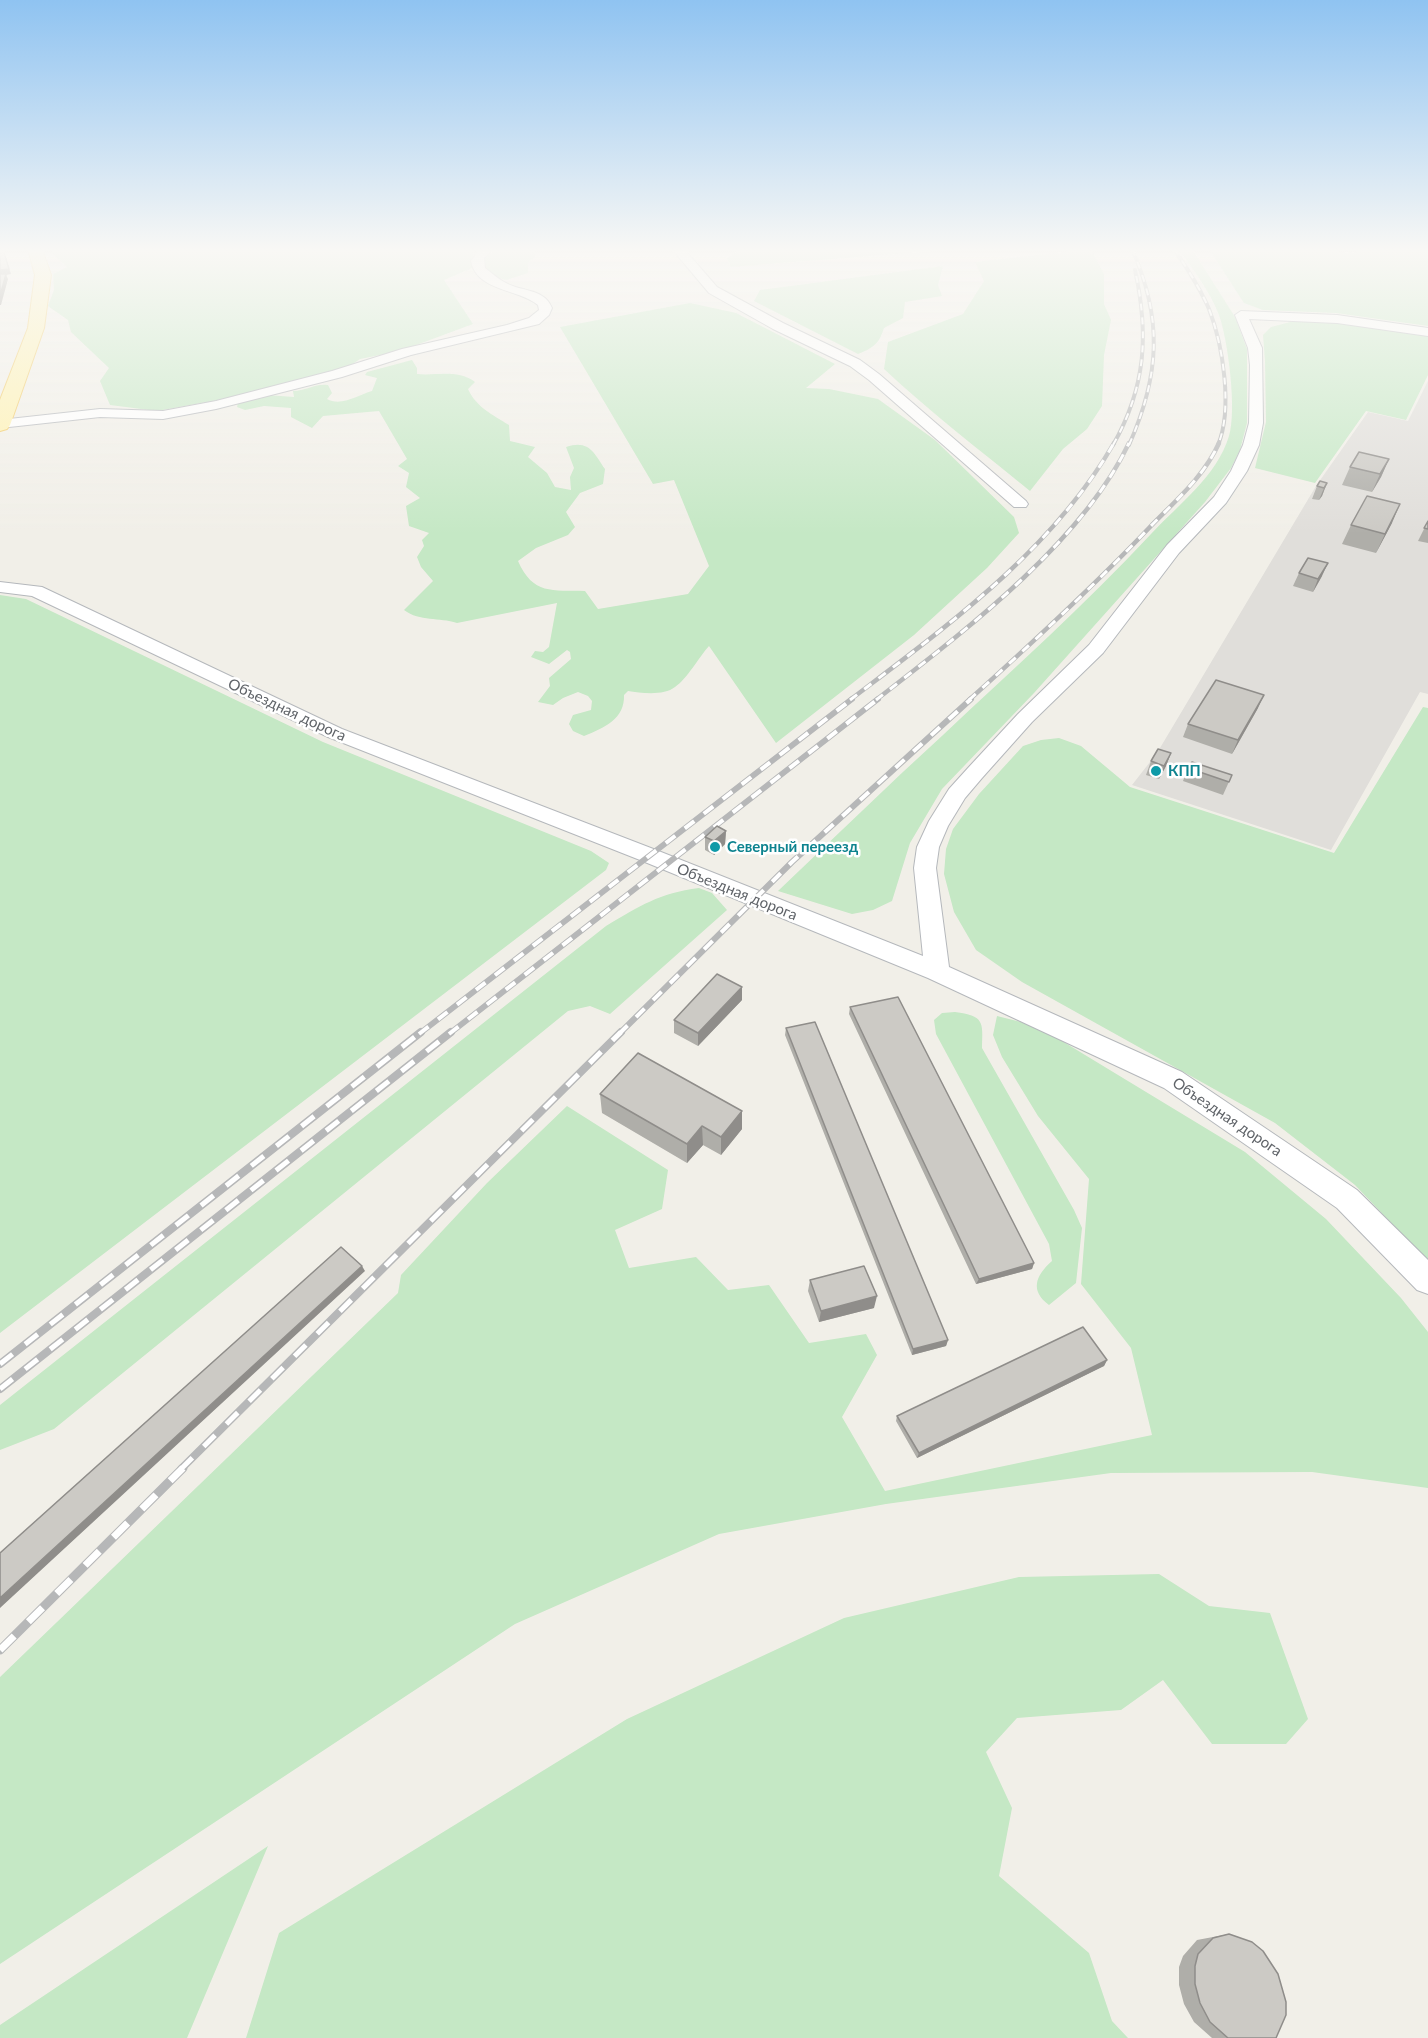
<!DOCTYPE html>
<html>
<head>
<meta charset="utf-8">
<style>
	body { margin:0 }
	canvas { display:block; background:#f1efe8 }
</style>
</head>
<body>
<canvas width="1428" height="2038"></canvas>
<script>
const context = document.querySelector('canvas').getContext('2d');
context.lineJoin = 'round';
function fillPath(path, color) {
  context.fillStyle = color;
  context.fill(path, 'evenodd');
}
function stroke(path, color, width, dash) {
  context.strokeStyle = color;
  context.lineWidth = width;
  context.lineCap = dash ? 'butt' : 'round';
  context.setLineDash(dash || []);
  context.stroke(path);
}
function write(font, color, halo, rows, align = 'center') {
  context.font = font + ' Lato,sans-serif';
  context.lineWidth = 5;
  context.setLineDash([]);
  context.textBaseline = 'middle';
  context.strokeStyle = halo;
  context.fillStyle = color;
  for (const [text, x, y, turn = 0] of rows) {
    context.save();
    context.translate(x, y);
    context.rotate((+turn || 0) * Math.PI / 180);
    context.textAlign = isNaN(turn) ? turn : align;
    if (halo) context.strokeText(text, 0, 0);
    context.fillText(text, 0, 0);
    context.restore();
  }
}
fillPath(new Path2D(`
	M1428 381V694L1420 692 1331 850 1132 785 1157 753 1316 486 1368 412 1408 421Z`), '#e0deda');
fillPath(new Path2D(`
	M51 249H473L475 250 472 258V268L444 280 473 324 400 351 360 359 345 369 218 400 157 411 110 405 100 381 109 368 71 332 68 320 48 306 54 290 53 274 67 267 54 255Z
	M497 249H535V257L528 263V273L506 280 489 275 481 259Z
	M741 249H958L731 267 727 258Z
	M1091 249 1104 274V304L1111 320 1104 355 1102 406 1087 429 1063 449 1030 491C981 451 930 412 884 369L888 342 963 314 984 281 975 262Z
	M1179 249H1192L1235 317 1247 349V423L1240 450 1231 468 1205 502 1034 693 942 789 910 843 892 901 873 910 852 914 778 891C833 839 887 786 943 735 1014 668 1084 606 1151 534 1179 504 1217 476 1229 436 1237 410 1228 340 1219 315 1210 291 1193 270 1179 249Z
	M1209 249H1311L1351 253 1368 249H1428V326L1336 313 1263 310 1244 303Z
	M943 266 938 285 942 296 905 302 903 318 884 328C879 344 873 348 858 354L754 301 760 290Z
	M690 303 736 313 835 364 806 388 829 389 878 399 935 440 1014 517 1019 533 987 568 914 635 776 743 709 646C699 657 687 679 675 687 664 696 641 693 628 691L624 695C625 719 604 728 584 736L573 731 569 724 573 715 591 710 592 701 588 696 578 692 563 698 553 705 538 702 550 686 549 678 571 659 570 652 567 650 549 664 531 657 535 651 543 652 549 647 557 603 457 623C439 617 420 622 404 610L433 581 421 567 417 557 424 546 422 540 429 533 409 526 406 506 420 498 406 487 409 473 398 466 407 459 379 411 323 416 312 428 291 417V408L264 406 245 410 237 407 238 403 267 395 294 397 293 391C306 391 315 383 328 385L332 393 327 399C341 407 358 395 372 391L377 378 365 375 367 372 412 360 417 368V374C437 376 457 369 475 382L468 389C476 407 493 415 509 425L510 441 535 447 528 457 547 473 555 487 571 490 570 477 574 468 566 447C589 439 594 453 605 469L603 484 580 493 566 512 575 527 568 535 536 548 518 561C533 595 552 590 585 591L598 609 688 594 709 566 674 480 653 484 560 327Z
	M1294 321 1337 322 1428 335V375L1406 420 1366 411 1315 483 1255 468 1266 422 1265 361 1263 335 1271 327Z
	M0 595 26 599 323 742 591 851 609 863 606 870 0 1333Z
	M1423 707 1428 708V1262L1355 1185 1275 1123 1022 982 976 950 954 912 944 874 946 849 953 829 979 794 1023 746 1041 740 1059 738 1081 746 1130 787 1334 853Z
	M699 888 712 893 727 910 610 1014 590 1006 568 1011 54 1429 0 1450V1405L606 926C640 906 659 893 699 888Z
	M955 1012C984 1016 983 1021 982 1048L1074 1210 1082 1228 1076 1283 1049 1305C1030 1291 1035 1276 1052 1261L1049 1244 936 1034 934 1020 942 1013Z
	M997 1016 1025 1023 1062 1041 1245 1152 1326 1219 1401 1298 1428 1332V1488L1312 1472 1111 1473 886 1504 719 1534 515 1624 0 1964V1677L398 1293 401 1275 487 1183 567 1106 668 1170 662 1209 615 1230 629 1268 696 1257 728 1290 769 1285 809 1343 866 1334 877 1355 842 1417 885 1491 1152 1435 1131 1348 1081 1284 1089 1179 1038 1116 1002 1057 993 1035Z
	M1159 1574 1209 1606 1270 1613 1308 1719 1286 1744H1212L1163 1680 1121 1710 1017 1718 986 1752 1012 1808 999 1876 1089 1953 1112 2021 1128 2038H246L279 1933 627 1719 844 1618 1019 1577Z
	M268 1846 187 2038H0V2025Z`), '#c5e8c5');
const minor = new Path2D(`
	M480 249H493L484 258 485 268C492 273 498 279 506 283 522 292 544 288 552 308L549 315 539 324 411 355 342 377 216 409 163 419 100 417 0 428V420L100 409 163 411 216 401 332 371 402 349 507 325 529 318 539 310 538 305C519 289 476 291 471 261Z
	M672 249H684L717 287 783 323 860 360 879 374 1026 501 1028 504 1026 507H1014L869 380 850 366 773 329 709 293Z
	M1241 311 1337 315 1428 328V336L1337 323 1249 319 1262 348 1263 423 1259 445 1247 471 1226 503 1179 553 1103 653 1032 722 982 778 965 798 948 826 939 847 936 868 949 967 1182 1072 1357 1190 1428 1260V1294L1417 1290 1337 1208 1164 1088 928 978 640 860 328 737 32 596 0 592V582L42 587 342 729 656 850 923 956 914 868 917 847 929 821 949 789 968 768 1018 714 1089 645 1167 545 1214 497 1231 471 1243 445 1249 423 1250 365 1248 348 1235 315Z`);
const major = new Path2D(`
	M28 249H42L51 275 44 328 10 425 7 429 0 431V400L28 328 35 275Z`);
stroke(minor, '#b5b8bc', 2);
stroke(major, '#f2c960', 2);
fillPath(minor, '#fff');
fillPath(major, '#fff2af');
const railFar4 = new Path2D(`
	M1174 249C1187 268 1200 288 1209 309 1223 345 1233 409 1218 445
	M1113 445C1146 387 1149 334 1135 270
	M1129 445C1160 375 1163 319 1132 249`);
const railFar3 = new Path2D(`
	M850 700C947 626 1052 551 1114 443
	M876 700C962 633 1082 543 1129 443
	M969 700C1031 644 1092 588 1149 528 1174 502 1204 477 1219 443`);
const railFar2 = new Path2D(`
	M419 1034 852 699
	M449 1034 878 699
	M619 1034 792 862 971 699`);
const railFar1 = new Path2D(`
	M0 1364 421 1032
	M0 1389 451 1032
	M181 1469 621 1032`);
const rail = new Path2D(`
	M0 1650 183 1468`);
stroke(railFar4, '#b6b7b8', 4);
stroke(railFar3, '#b6b7b8', 4.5);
stroke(railFar2, '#b6b7b8', 6);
stroke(railFar1, '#b6b7b8', 8);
stroke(rail, '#b6b7b8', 9);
stroke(railFar4, '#fff', 2, [7]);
stroke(railFar3, '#fff', 3, [9]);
stroke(railFar2, '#fff', 4, [12]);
stroke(railFar1, '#fff', 5, [16]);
stroke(rail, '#fff', 7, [20]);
fillPath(new Path2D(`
	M1389 459 1381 477 1372 492 1342 485 1350 467Z
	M1327 483 1322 496 1319 500 1312 499 1317 486Z
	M1428 521V543L1418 541Z
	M1392 523 1376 553 1342 544 1351 525Z
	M1299 573 1322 576 1313 592 1293 586Z
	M1258 708 1232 754 1183 737 1188 724Z
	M1171 753 1166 766 1159 779 1146 775 1151 761Z
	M1188 768 1232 775 1223 795 1183 781Z
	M726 831 725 844 714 855 705 850V837Z
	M742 1000 698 1046 674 1033V1020Z
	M850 1007 1034 1263 1032 1269 976 1284 849 1014Z
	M786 1028 948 1340 946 1346 912 1355 785 1035Z
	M600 1094 742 1111V1129L721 1155 703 1145 687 1163 602 1113Z
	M810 1280 874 1308 819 1322 808 1291Z
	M1107 1360 1104 1366 917 1458 896 1421 897 1416Z
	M1229 1934 1276 2038H1212L1194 2022 1184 2004 1179 1985V1967L1183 1956 1197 1940Z`), '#afaea9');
fillPath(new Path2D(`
	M3 249 11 274 6 275 8 279 1 305H0V270Z
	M1389 459 1381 477 1372 492 1380 474Z
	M1327 483 1322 496 1319 500 1324 488Z
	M1400 504 1392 523 1376 553 1385 534Z
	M1328 563 1322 576 1313 592 1318 579Z
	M1264 695 1258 708 1232 754 1238 740Z
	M1171 753 1166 766 1159 779 1164 766Z
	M726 831 725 844 714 855V841Z
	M742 987V1000L698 1046V1033Z
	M742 1111V1129L721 1155V1137Z
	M702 1126 703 1145 687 1163V1144Z
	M1034 1263 1032 1269 976 1284 979 1279Z
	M362 1266 365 1271 0 1608V1598Z
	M877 1296 874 1308 819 1322 821 1311Z
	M948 1340 946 1346 912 1355 913 1349Z
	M1107 1360 1104 1366 917 1458 919 1453Z`), '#8f8d8a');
const building = new Path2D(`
	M0 249H3L9 269 0 270Z
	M0 274H6L0 296Z
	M1359 452 1389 459 1380 474 1350 467Z
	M1320 481 1327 483 1324 488 1317 486Z
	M1367 496 1400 504 1385 534 1351 525Z
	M1428 521V529L1424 528Z
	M1308 558 1328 563 1318 579 1299 573Z
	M1216 680 1264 695 1238 740 1188 724Z
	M1158 749 1171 753 1164 766 1151 761Z
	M1192 762 1232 775 1229 782 1188 768Z
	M717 826 726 831 714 841 705 837Z
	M717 974 742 987 698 1033 674 1020Z
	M898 997 1034 1263 979 1279 850 1007Z
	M815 1022 948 1340 913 1349 786 1028Z
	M638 1053 742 1111 721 1137 702 1126 687 1144 600 1094Z
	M341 1247 362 1266 0 1598V1553Z
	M864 1266 877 1296 821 1311 810 1280Z
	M1083 1327 1107 1360 919 1453 897 1416Z
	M1229 1934 1252 1942 1263 1951 1278 1974 1286 2002V2015L1276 2038H1228L1210 2022 1200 2003 1195 1984V1966L1198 1954 1213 1938Z`);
fillPath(building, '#cccac5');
stroke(building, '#8f8d8a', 1.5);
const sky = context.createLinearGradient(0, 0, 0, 534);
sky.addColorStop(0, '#8fc3f1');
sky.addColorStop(0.47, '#f9f8f5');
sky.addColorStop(1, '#f9f8f500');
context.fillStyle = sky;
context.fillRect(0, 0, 1428, 534);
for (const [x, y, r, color] of [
	[1156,771,6,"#0f9aa8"],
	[715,847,6,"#0f9aa8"]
]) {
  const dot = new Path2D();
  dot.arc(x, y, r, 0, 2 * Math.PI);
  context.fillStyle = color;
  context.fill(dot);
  stroke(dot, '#fff', 2);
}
write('15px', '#5f6368', '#fff', [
	["Объездная дорога",287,710,25],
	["Объездная дорога",737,892,22],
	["Объездная дорога",1227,1117,34]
]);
write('bold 15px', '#0d838f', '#fff', [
	["КПП",1168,771],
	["Северный переезд",727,847]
], 'left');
</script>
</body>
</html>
